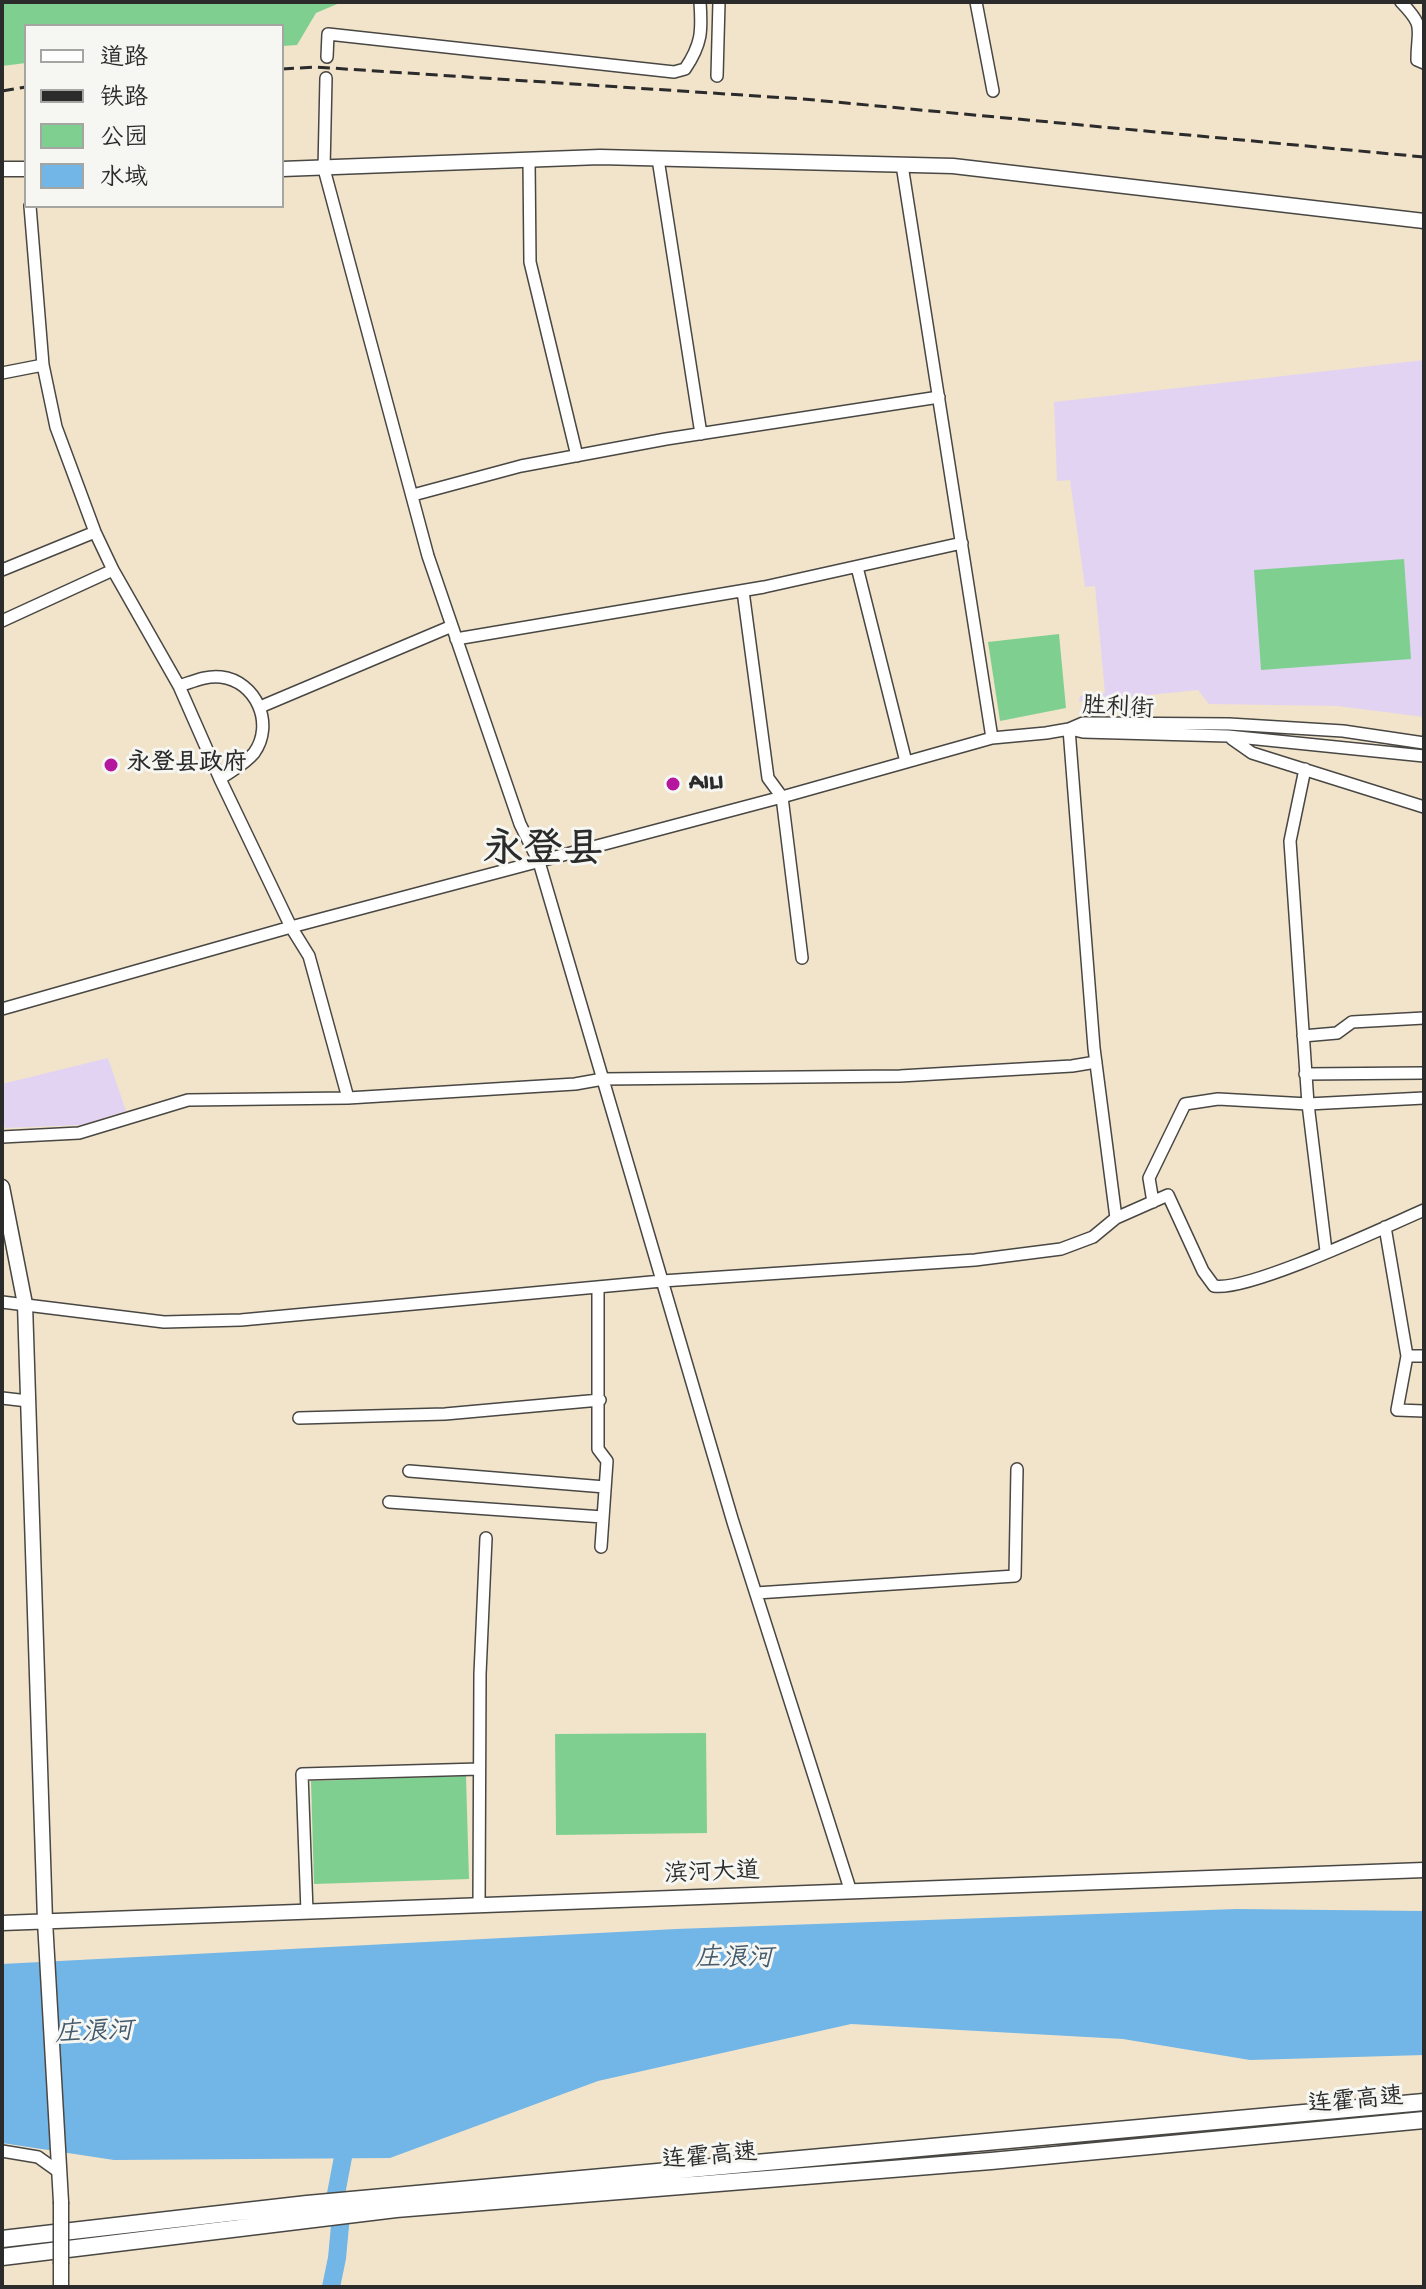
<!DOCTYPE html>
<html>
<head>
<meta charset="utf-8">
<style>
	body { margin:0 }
	#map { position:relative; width:1426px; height:2289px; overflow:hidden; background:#f1e4cb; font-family:"Gochi Hand","LXGW WenKai TC",sans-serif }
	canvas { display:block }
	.frame { position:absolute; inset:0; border:4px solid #2b2b2b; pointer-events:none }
	.legend { position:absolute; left:24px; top:24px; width:260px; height:184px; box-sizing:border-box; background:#f6f6f2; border:2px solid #a5a5a2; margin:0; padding:10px 14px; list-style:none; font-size:24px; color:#2b2b2b }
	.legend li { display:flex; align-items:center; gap:16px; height:40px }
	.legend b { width:40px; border:2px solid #a5a5a2 }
</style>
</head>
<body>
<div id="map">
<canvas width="1426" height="2289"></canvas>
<div class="frame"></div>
<ul class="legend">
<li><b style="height:10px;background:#fff"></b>道路</li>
<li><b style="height:10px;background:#2b2b2b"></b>铁路</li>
<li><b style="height:22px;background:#7fd090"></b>公园</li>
<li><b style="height:22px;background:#72b5e7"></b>水域</li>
</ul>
</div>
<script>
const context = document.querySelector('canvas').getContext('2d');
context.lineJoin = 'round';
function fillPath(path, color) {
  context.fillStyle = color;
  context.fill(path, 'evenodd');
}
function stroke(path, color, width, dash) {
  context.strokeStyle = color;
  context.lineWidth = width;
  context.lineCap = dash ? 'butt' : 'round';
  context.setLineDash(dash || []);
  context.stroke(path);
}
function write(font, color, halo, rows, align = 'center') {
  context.font = font + ' "Gochi Hand","LXGW WenKai TC",sans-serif';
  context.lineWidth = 6;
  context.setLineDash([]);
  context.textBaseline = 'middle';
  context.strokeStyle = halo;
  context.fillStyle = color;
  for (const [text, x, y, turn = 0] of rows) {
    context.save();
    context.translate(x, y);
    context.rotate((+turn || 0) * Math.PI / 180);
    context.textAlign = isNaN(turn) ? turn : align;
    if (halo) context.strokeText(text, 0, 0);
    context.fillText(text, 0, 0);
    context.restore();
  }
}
fillPath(new Path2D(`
	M1424 360V717L1337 706 1209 704 1198 690 1079 702 1080 696 1105 693 1095 586 1085 587 1070 480 1057 481 1054 402Z
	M108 1058 126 1111 81 1125 5 1128 2 1118V1084Z`), '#e3d3f2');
fillPath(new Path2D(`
	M2 2H342L316 13 297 45 282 46V26H26V63L2 66Z
	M1404 559 1411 659 1261 670 1254 570Z
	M1059 634 1066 708 1000 721 988 642Z
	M706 1733 707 1833 556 1835 555 1734Z
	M466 1776 469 1879 314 1884 311 1781Z`), '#7fd090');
fillPath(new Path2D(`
	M1236 1909 1424 1911V2055L1250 2060 1123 2039 851 2024 598 2081 390 2158 114 2160 2 2143V1964L676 1929Z`), '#72b5e7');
stroke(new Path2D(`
	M331 2287 337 2258 340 2226 336 2194 347 2136`), '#72b5e7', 18);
const minor = new Path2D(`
	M976 2 993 91
	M1401 2C1426 28 1417 27 1417 60L1424 63
	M327 57 328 34 674 72 685 69C702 44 702 31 700 2
	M717 76 719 2
	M326 78 324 169 428 556 520 824 539 862 733 1522 851 1892
	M658 159 701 434
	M529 160 530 262 577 456
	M902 165 992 738
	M30 206 43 365 56 427 95 532 113 570 179 686 220 779 291 927 309 956 348 1098
	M2 373 43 365
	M413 495 521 466 666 439 939 397
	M857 567 906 762
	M2 570 95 532
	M743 591 768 778 782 797 802 958
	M2 621 113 570
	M456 639 764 587 962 543
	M179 686C192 682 206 675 221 677 256 681 275 724 254 753 245 764 231 771 220 779
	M260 707 452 626
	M1069 729 1094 1048 1116 1218
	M1070 729 1083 732 1228 736 1424 756
	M1232 739 1252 753 1424 807
	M1305 769 1290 841 1308 1104 1326 1251
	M2 1009 291 927 782 797 992 738 1046 733 1069 729 1083 723 1229 724 1343 731 1424 743
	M1303 1036 1337 1033 1352 1022 1424 1018
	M1305 1074 1423 1073
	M2 1137 79 1133 188 1100 348 1098 575 1084 603 1079 900 1076 1072 1066 1096 1062
	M1153 1202 1149 1178 1185 1104 1218 1099 1308 1104 1424 1098
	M1385 1227 1407 1356 1397 1410 1424 1411
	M598 1287V1449L607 1461 601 1547
	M2 1302 164 1322 241 1320 662 1281 975 1260 1061 1249 1093 1237 1116 1218 1168 1195 1203 1271 1214 1286C1248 1292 1385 1227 1424 1210
	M1407 1356H1424
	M2 1398 28 1401
	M299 1418 445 1414 600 1400
	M409 1471 605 1487
	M389 1502 603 1517
	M756 1593 1015 1576 1017 1469
	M479 1906 480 1674 486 1538
	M307 1912 302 1774 479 1769
	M2 2151 38 2157 59 2172`);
const major = new Path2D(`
	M2 169H26
	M282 169 600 157 953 166 1424 221
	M2 1187 25 1304 45 1921 61 2202
	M2 1923 1424 1870
	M61 2264V2287`);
const highway = new Path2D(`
	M2 2239 307 2204 1424 2102
	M2 2257 396 2209 991 2161 1424 2120`);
stroke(minor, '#494743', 14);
stroke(major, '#494743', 17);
stroke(highway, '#494743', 19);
stroke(minor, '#fff', 11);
stroke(major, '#fff', 14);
stroke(highway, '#fff', 16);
stroke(new Path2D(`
	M282 69 315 67 803 99 1424 157
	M2 91 26 87`), '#2b2b2b', 3, [12, 6]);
const majorBridge = new Path2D(`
	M61 2202V2264`);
stroke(majorBridge, '#494743', 17, []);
stroke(majorBridge, '#fff', 14);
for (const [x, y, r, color] of [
	[111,765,8,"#b5179e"],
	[673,784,8,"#b5179e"]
]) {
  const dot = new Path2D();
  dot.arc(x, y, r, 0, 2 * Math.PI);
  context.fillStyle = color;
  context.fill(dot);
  stroke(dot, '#f6f6f2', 3);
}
write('24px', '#2b2b2b', '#f6f6f2', [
	["胜利街",1118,710,3],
	["滨河大道",712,1875,-2],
	["连霍高速",1356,2103,-5],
	["连霍高速",710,2159,-5]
]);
write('bold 24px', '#2b2b2b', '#f6f6f2', [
	["永登县政府",127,765],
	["AILI",689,784]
], 'left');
write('italic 26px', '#445b6d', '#f6f6f2', [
	["庄浪河",734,1961],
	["庄浪河",94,2035,-2]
]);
write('bold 40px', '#2b2b2b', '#f6f6f2', [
	["永登县",543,854]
]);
</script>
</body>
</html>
